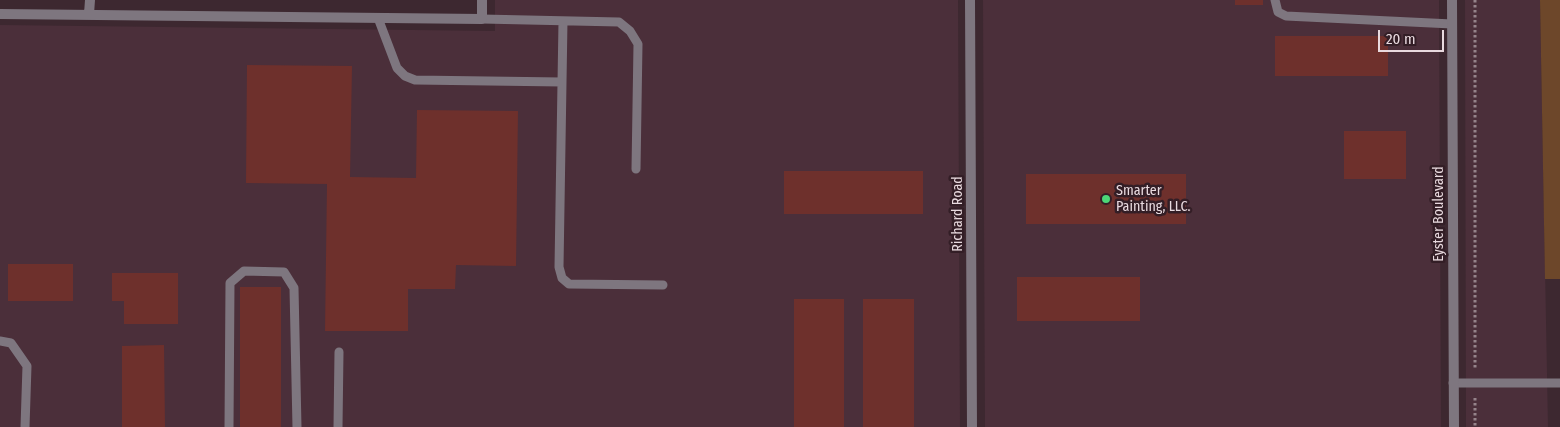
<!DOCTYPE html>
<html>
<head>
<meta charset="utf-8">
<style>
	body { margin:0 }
	#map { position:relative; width:1560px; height:427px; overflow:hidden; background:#3d2830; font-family:"Fira Sans Condensed",sans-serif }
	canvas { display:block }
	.scale { position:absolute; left:1378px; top:30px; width:66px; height:22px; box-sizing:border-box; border:2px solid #e9dadf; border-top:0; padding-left:6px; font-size:15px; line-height:18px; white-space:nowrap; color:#e9dadf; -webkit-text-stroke:4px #331e26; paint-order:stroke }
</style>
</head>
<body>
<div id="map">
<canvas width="1560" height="427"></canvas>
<div class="scale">20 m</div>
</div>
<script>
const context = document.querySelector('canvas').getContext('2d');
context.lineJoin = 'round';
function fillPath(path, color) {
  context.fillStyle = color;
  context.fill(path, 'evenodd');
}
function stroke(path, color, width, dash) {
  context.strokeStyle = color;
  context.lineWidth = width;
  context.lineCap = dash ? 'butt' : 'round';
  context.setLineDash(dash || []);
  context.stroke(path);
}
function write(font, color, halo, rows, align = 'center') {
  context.font = font + ' "Fira Sans Condensed",sans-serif';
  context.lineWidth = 5;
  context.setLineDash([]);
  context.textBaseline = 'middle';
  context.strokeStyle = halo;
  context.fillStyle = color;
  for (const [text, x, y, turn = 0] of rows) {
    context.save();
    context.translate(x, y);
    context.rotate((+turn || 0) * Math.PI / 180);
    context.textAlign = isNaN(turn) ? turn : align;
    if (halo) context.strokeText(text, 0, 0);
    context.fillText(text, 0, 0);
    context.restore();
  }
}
fillPath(new Path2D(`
	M495 0H958L960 427H0V25L495 31Z
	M983 0H1439L1441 427H985Z
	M1465 0H1540L1548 427H1466Z`), '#4b2f3a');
fillPath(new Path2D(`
	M1540 0H1560V279H1545Z`), '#6d472a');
fillPath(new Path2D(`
	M1235 0H1263V5H1235Z
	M1275 36H1388V76H1275Z
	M247 65 352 66 350 177 416 178 417 110 518 111 516 266 456 265 455 289H408V331H325L327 184 246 183Z
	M1344 131H1406V179H1344Z
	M784 171H923V214H784Z
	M1026 174H1186V224H1026Z
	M8 264H73V301H8Z
	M112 273H178V324H124V301H112Z
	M1017 277H1140V321H1017Z
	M240 287H281V427H240Z
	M794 299H844V427H794Z
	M863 299H914V427H863Z
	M164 345 165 427H122V346Z`), '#6e302c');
stroke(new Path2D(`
	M1475 0V369
	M1475 398V427`), '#95838a', 3, [2.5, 2.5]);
stroke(new Path2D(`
	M1275 0 1278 12 1286 16 1452 24
	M378 18 397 68 405 76 415 80 562 82
	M482 19 619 22 630 31 638 44 636 169
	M563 21 559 267 562 278 569 284 663 285
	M0 341 11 343 27 366 25 427
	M1453 383H1560
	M229 427 230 283 244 271 284 272 294 288 297 427
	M338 427 339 352`), '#7e767f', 9);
stroke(new Path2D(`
	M970 0 972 427
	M0 14 482 19V0
	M89 14 90 0`), '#7e767f', 10);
stroke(new Path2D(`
	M1452 0 1454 427`), '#7e767f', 10);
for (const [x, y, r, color] of [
	[1106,199,5,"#4cd677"]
]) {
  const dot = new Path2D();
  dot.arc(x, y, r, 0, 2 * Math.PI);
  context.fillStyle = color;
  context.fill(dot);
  stroke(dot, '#331e26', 2);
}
write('14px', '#e9dadf', '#331e26', [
	["Smarter",1116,191],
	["Painting, LLC.",1116,207]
], 'left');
write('14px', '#e9dadf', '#331e26', [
	["Richard Road",958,214,-90],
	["Eyster Boulevard",1439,214,-90]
]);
</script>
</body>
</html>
